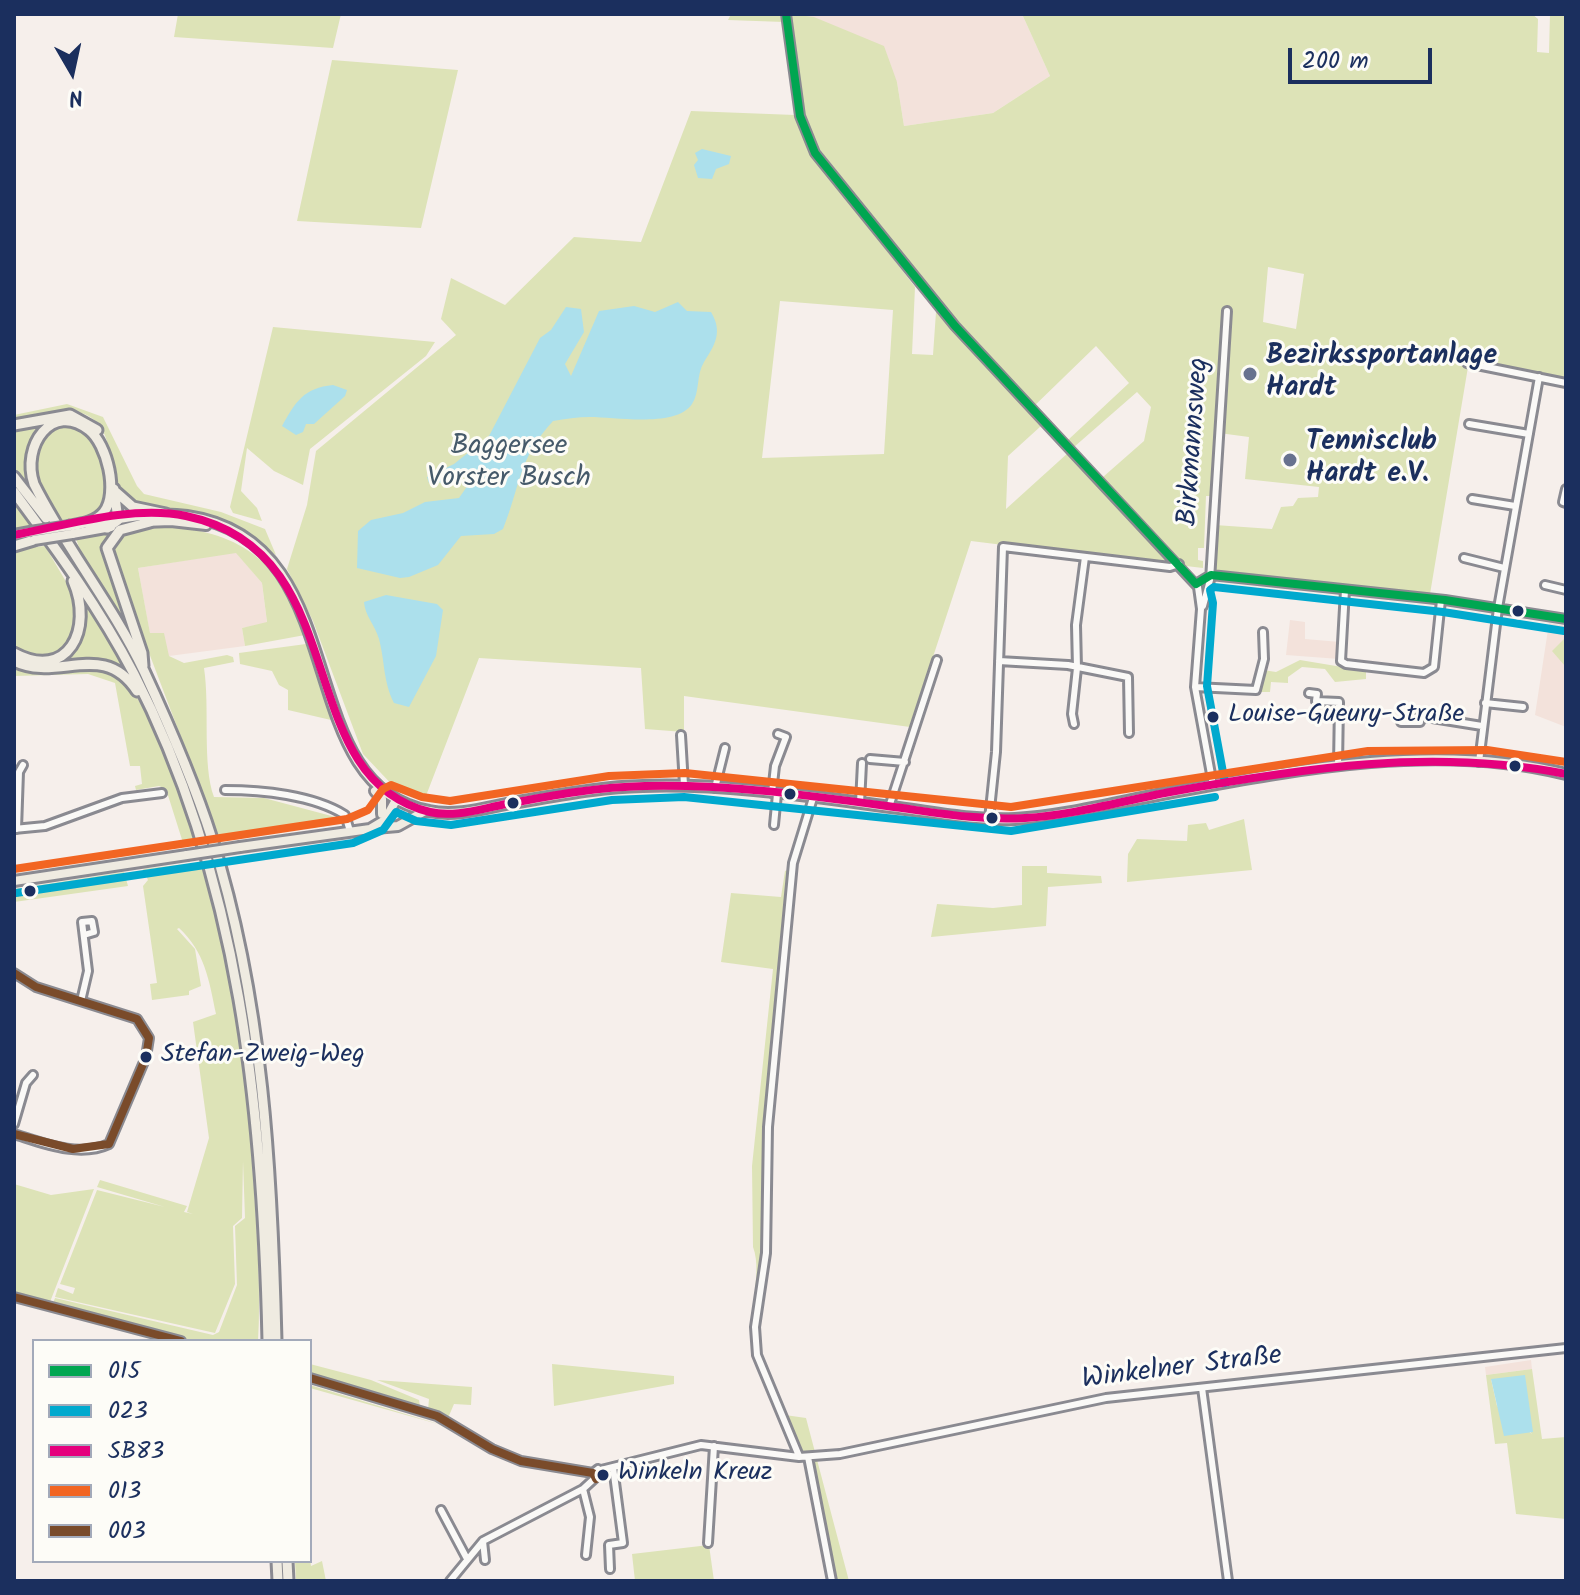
<!DOCTYPE html>
<html>
<head>
<meta charset="utf-8">
<style>
	body { margin:0 }
	#map { position:relative; width:1580px; height:1595px; overflow:hidden; background:#f6efeb; font-family:Kalam,sans-serif }
	canvas { display:block }
	.frame { position:absolute; inset:0; border:16px solid #1b2f5e; pointer-events:none }
	.legend { position:absolute; left:32px; top:1339px; width:280px; height:224px; box-sizing:border-box; background:#fdfcf7; border:2px solid #a3aaba; margin:0; padding:10px 14px; list-style:none; font-size:24px; color:#1b2f5e }
	.legend li { display:flex; align-items:center; gap:16px; height:40px }
	.legend b { width:40px; border:2px solid #a3aaba }
	.north { position:absolute; left:32px; top:32px; width:80px; height:80px; -webkit-text-stroke:6px #fdfcf7; paint-order:stroke; rotate:171deg; font-size:22px; font-weight:700; line-height:32px; text-align:center; color:#1b2f5e }
	.north::after { content:''; display:block; margin:auto; width:28px; height:36px; background:#1b2f5e; clip-path:polygon(50% 0,100% 100%,50% 72%,0 100%) }
	.scale { position:absolute; left:1288px; top:48px; width:144px; height:36px; box-sizing:border-box; border:4px solid #1b2f5e; border-top:0; padding-left:10px; font-size:24px; line-height:28px; white-space:nowrap; color:#1b2f5e; -webkit-text-stroke:6px #fdfcf7; paint-order:stroke }
</style>
</head>
<body>
<div id="map">
<canvas width="1580" height="1595"></canvas>
<div class="frame"></div>
<ul class="legend">
<li><b style="height:10px;background:#00a651"></b>015</li>
<li><b style="height:10px;background:#00a9ce"></b>023</li>
<li><b style="height:10px;background:#e5007d"></b>SB83</li>
<li><b style="height:10px;background:#f26522"></b>013</li>
<li><b style="height:10px;background:#7a4b2a"></b>003</li>
</ul>
<div class="north">N</div>
<div class="scale">200 m</div>
</div>
<script>
const context = document.querySelector('canvas').getContext('2d');
context.lineJoin = 'round';
function fillPath(path, color) {
  context.fillStyle = color;
  context.fill(path, 'evenodd');
}
function stroke(path, color, width, dash) {
  context.strokeStyle = color;
  context.lineWidth = width;
  context.lineCap = dash ? 'butt' : 'round';
  context.setLineDash(dash || []);
  context.stroke(path);
}
function write(font, color, halo, rows, align = 'center') {
  context.font = font + ' Kalam,sans-serif';
  context.lineWidth = 6;
  context.setLineDash([]);
  context.textBaseline = 'middle';
  context.strokeStyle = halo;
  context.fillStyle = color;
  for (const [text, x, y, turn = 0] of rows) {
    context.save();
    context.translate(x, y);
    context.rotate((+turn || 0) * Math.PI / 180);
    context.textAlign = isNaN(turn) ? turn : align;
    if (halo) context.strokeText(text, 0, 0);
    context.fillText(text, 0, 0);
    context.restore();
  }
}
fillPath(new Path2D(`
	M799 14H1022L1050 76 993 113 904 126 897 82Z
	M236 552 262 583 267 623 242 628 245 646 169 656 150 634 138 568Z
	M1290 620 1305 622V639L1340 642 1339 659 1286 655Z
	M1549 623 1566 626V727L1535 715Z
	M1531 1360 1532 1369 1486 1375 1485 1367Z`), '#f3e2db');
fillPath(new Path2D(`
	M178 14H341L333 48 174 37Z
	M731 14H779L784 22 728 20Z
	M790 14 814 17 884 46 897 82 904 126 993 113 1050 76 1022 14H1532L1538 19 1537 52 1549 53 1550 14H1566V379L1469 361 1430 594 1216 571 1215 525 1272 529 1281 507 1293 506 1298 498 1318 497 1319 487 1245 479 1249 437 1219 433H1214L1210 496H1206L1204 548H1198V560L1203 561V568L1186 566 1103 477 1144 441 1151 407 1137 392 1074 447 1068 440 1129 383 1096 346 1028 412 1041 426 1008 456 1006 509 1069 452 1170 562 1165 565 971 541 910 727 684 696V732L645 729 641 668 479 658 424 801 397 790 363 754 313 621 287 569 307 505 316 451 456 335 441 319 451 278 505 305 574 237 641 242 691 111 795 115 801 134 813 155 915 287 912 354 933 355 936 312 947 311 813 141 803 115ZM1268 267 1304 274 1296 329 1263 322ZM780 301 893 310 884 454 762 458Z
	M332 60 458 70 421 228 297 221Z
	M273 327 435 342 426 356 310 449 303 485 274 471 247 448 241 491 257 508 262 521 233 513 230 507Z
	M67 404 103 417 137 486 144 494 221 512 265 529 276 555C254 541 232 523 206 516 184 510 154 514 134 503 94 481 132 406 56 411 42 412 28 418 14 421V415Z
	M73 421 42 428C22 451 27 470 37 496L14 468V427Z
	M65 426C115 432 128 529 61 522 38 489 12 444 65 426Z
	M14 501 32 527 14 530Z
	M160 527C236 528 284 562 305 635L245 646 242 628 267 622 262 583 236 553 138 568 150 633H164L169 656 184 663 227 655 233 657 234 662 204 668C210 707 202 765 214 797L264 798 339 818 334 825 220 840 113 558 112 546 117 536Z
	M113 532 105 547 139 652 81 553 76 539Z
	M45 546 78 602 72 641C53 657 37 660 14 650V549Z
	M82 595 129 677 115 667 33 662 74 648 86 623Z
	M1566 637V666H1565L1552 651Z
	M306 644 310 645 331 720 288 710V690L279 685 272 671 240 664 239 653Z
	M1300 660 1366 671V679L1335 682 1325 669 1302 667 1288 677V683L1271 682 1270 692H1260L1263 670 1276 672Z
	M14 664C40 681 70 664 98 668 110 669 121 677 129 686 155 720 183 801 201 842L184 846 166 789 159 786 136 790 135 786 142 784 140 766H130L115 683 88 674 14 676Z
	M1244 819 1252 870 1127 882 1128 854 1137 839 1187 841 1188 825 1206 823 1209 830Z
	M202 862C234 968 247 1078 254 1188 257 1239 261 1290 258 1341H194L53 1303 55 1298 213 1335 219 1332 237 1285 235 1226 245 1218 243 1161 242 1218 233 1226 235 1284 215 1333 55 1297 58 1288 73 1294 75 1288 60 1284 97 1190 165 1207 97 1187 100 1180 187 1206 184 1212 193 1214 187 1212 209 1138 193 1022 216 1014C209 980 205 952 179 928L177 929 195 949 201 986 189 991V995L152 1000 150 984 157 983 143 886 148 880 143 869Z
	M796 866 767 1110 764 1255 754 1325 756 1357C744 1318 764 1276 753 1247L752 1166 773 969 721 962 731 893 781 897 785 871Z
	M1022 866H1047V873L1101 876 1102 883 1048 887 1046 926 931 937 937 904 993 908 1022 905Z
	M124 872 128 886 14 902V889Z
	M14 1184 51 1195 94 1189 50 1302 14 1292Z
	M310 1364 371 1380 419 1400 420 1407 310 1374Z
	M552 1364 674 1376V1384L554 1406Z
	M1532 1369 1542 1439 1566 1437V1519L1516 1514 1507 1443 1495 1444 1486 1375ZM1491 1379 1532 1434 1497 1406Z
	M377 1380 472 1387 471 1405 454 1404 448 1418 428 1410 429 1399Z
	M310 1385 445 1426 310 1388Z
	M785 1415 806 1418 849 1581H832L805 1463Z
	M709 1545 714 1581H635L632 1554Z
	M310 1559 311 1566 322 1561 326 1581H296L295 1561Z`), '#dde3b7');
fillPath(new Path2D(`
	M702 149 731 156 729 164 716 169 712 179 698 178 694 165 698 160 695 153Z
	M678 302 687 311 711 312C723 332 715 345 704 362 696 375 700 392 692 404 676 428 615 417 590 417 578 417 565 419 553 421 518 459 521 484 503 529L494 534 461 536 438 565 409 577 400 578 357 568 358 531 371 520 403 513 425 502 459 498 475 475 472 470C458 480 447 483 429 483L427 477 454 464 489 436 540 338 551 330 566 307 581 309 584 332 565 364 571 376 599 311 634 306 655 312Z
	M333 385 347 390 345 396 314 424H306L303 432 296 435 282 426C296 401 304 388 333 385Z
	M386 595 437 604 443 610 436 656 409 707 394 703C383 681 385 662 379 639 375 625 365 616 364 602Z
	M1525 1375 1533 1432 1504 1436 1491 1379Z`), '#ace0ec');
const minor = new Path2D(`
	M786 14 800 116 815 153 955 326 1198 587 1201 609 1195 687 1213 785
	M1467 363 1566 383
	M1469 424 1529 434
	M1566 489 1563 502 1566 503
	M1472 499 1515 506
	M1464 558 1504 568
	M1196 584 1211 575 1445 600 1566 619
	M1545 585 1566 590
	M1345 590 1341 661 1346 664 1424 673 1434 667 1441 600
	M1203 606 1210 580 1227 311
	M999 661 1068 665 1128 677 1129 733
	M1195 687 1256 690 1264 659 1263 632
	M1309 693 1317 694 1316 701 1339 702 1338 766
	M1485 703 1523 707
	M1401 722H1420V716L1482 726
	M1074 724 1072 714 1077 668 1076 625 1085 557
	M681 735 684 785
	M870 759 905 762
	M1479 762 1498 608 1539 377
	M715 788 725 748
	M225 790C262 790 313 795 345 815L350 831
	M772 793 775 766 786 737 778 734
	M860 803 862 763
	M889 807 937 660
	M989 819 996 752 1003 547 1170 567 1179 564
	M774 825 777 794
	M14 829 45 826 122 798 162 793
	M17 829 19 772 23 765
	M14 973 36 987 137 1019 149 1038 146 1057 109 1144C79 1158 43 1143 14 1134
	M81 1001 88 971 82 922 92 921 94 932 84 935
	M14 1124 26 1083 33 1075
	M14 1297 181 1341
	M310 1378 437 1416 492 1449 521 1461 593 1473 598 1469 603 1475
	M1202 1388 1228 1581
	M799 1456 757 1355 755 1327 766 1253 768 1127 793 863 813 798
	M808 1457 832 1581
	M601 1470 701 1445 799 1457 840 1454 1106 1398 1566 1348
	M583 1489 590 1517 586 1555
	M441 1510 466 1557
	M483 1541 485 1560
	M708 1543 714 1446
	M610 1569 609 1545 623 1543 613 1467
	M450 1581 483 1541 583 1489 595 1478`);
const major = new Path2D(`
	M144 522 171 521 206 525
	M88 524C121 519 154 511 187 516 359 541 287 785 429 811 455 817 485 808 511 803 555 796 598 787 643 786 728 783 815 797 899 808 937 813 976 821 1015 819 1064 816 1114 803 1162 794 1291 770 1436 741 1566 774
	M72 534 111 527
	M14 535 30 532
	M375 791 382 799V814
	M375 828 398 826 425 811
	M240 847 370 829 385 820 396 800
	M14 881 187 855`);
const highway = new Path2D(`
	M14 425 70 415 97 430
	M14 477 46 518
	M14 492C57 550 100 609 134 674 240 880 263 1112 268 1341
	M116 492 133 507 166 514
	M70 526C82 524 96 522 104 512 119 493 107 444 89 430 52 401 21 446 34 484 66 548 113 606 144 671 169 725 194 782 212 839 263 1000 272 1174 276 1341
	M107 528 118 520 114 489
	M14 546 34 540
	M14 653C68 682 94 629 73 581
	M14 661C58 683 103 639 137 691
	M143 666 142 653 107 548 120 530 150 522
	M277 1561 278 1581
	M287 1561 288 1581`);
stroke(minor, '#8a8a91', 12);
stroke(major, '#8a8a91', 14);
stroke(highway, '#8a8a91', 15);
stroke(minor, '#faf9f7', 6);
stroke(major, '#efebe1', 8);
stroke(highway, '#efebe1', 9);
const majorBridge = new Path2D(`
	M30 532 70 526
	M34 540 72 534
	M187 855 240 847`);
stroke(majorBridge, '#8a8a91', 14, []);
stroke(majorBridge, '#efebe1', 8);
stroke(new Path2D(`
	M786 14 800 116 815 153 955 326 1196 584
	M1196 584 1211 575 1445 600 1566 619`), '#00a651', 8);
stroke(new Path2D(`
	M1225 783 1207 686 1213 603 1210 590 1214 587 1443 612 1564 631
	M16 893 353 843 383 830 396 812 416 821 451 825 612 800 684 797 1011 831 1215 797`), '#00a9ce', 8);
stroke(new Path2D(`
	M14 535C67 525 132 505 186 516 359 552 287 777 430 812 455 818 483 808 507 804 553 795 599 787 645 786 726 784 807 795 887 806 933 812 979 821 1025 818 1074 815 1122 801 1170 792 1303 768 1432 748 1566 774`), '#e5007d', 8);
stroke(new Path2D(`
	M14 869 347 819 368 810 383 789 391 785 422 797 450 801 609 776 685 773 1011 807 1368 751 1487 750 1566 762`), '#f26522', 8);
stroke(new Path2D(`
	M14 973 36 987 137 1019 149 1038 146 1057 109 1144 73 1149 14 1134
	M14 1297 181 1341
	M310 1378 437 1416 492 1449 521 1461 593 1473 596 1479 603 1475`), '#7a4b2a', 8);
for (const [x, y, r, color] of [
	[1250,374,8,"#68728f"],
	[1290,460,8,"#68728f"],
	[1518,611,7,"#1b2f5e"],
	[1213,717,7,"#1b2f5e"],
	[1515,766,7,"#1b2f5e"],
	[790,794,7,"#1b2f5e"],
	[513,803,7,"#1b2f5e"],
	[992,818,7,"#1b2f5e"],
	[30,891,7,"#1b2f5e"],
	[146,1057,7,"#1b2f5e"],
	[603,1475,7,"#1b2f5e"]
]) {
  const dot = new Path2D();
  dot.arc(x, y, r, 0, 2 * Math.PI);
  context.fillStyle = color;
  context.fill(dot);
  stroke(dot, '#fdfcf7', 3);
}
write('26px', '#1b2f5e', '#fdfcf7', [
	["Louise-Gueury-Straße",1228,717],
	["Stefan-Zweig-Weg",161,1057],
	["Winkeln Kreuz",618,1475]
], 'left');
write('bold 28px', '#1b2f5e', '#fdfcf7', [
	["Bezirkssportanlage",1266,358],
	["Hardt",1266,390],
	["Tennisclub",1306,444],
	["Hardt e.V.",1306,476]
], 'left');
write('28px', '#1b2f5e', '#fdfcf7', [
	["Birkmannsweg",1196,442,-86],
	["Winkelner Straße",1182,1370,-7]
]);
write('28px', '#465a6a', '#fdfcf7', [
	["Baggersee",509,448],
	["Vorster Busch",509,480]
]);
</script>
</body>
</html>
